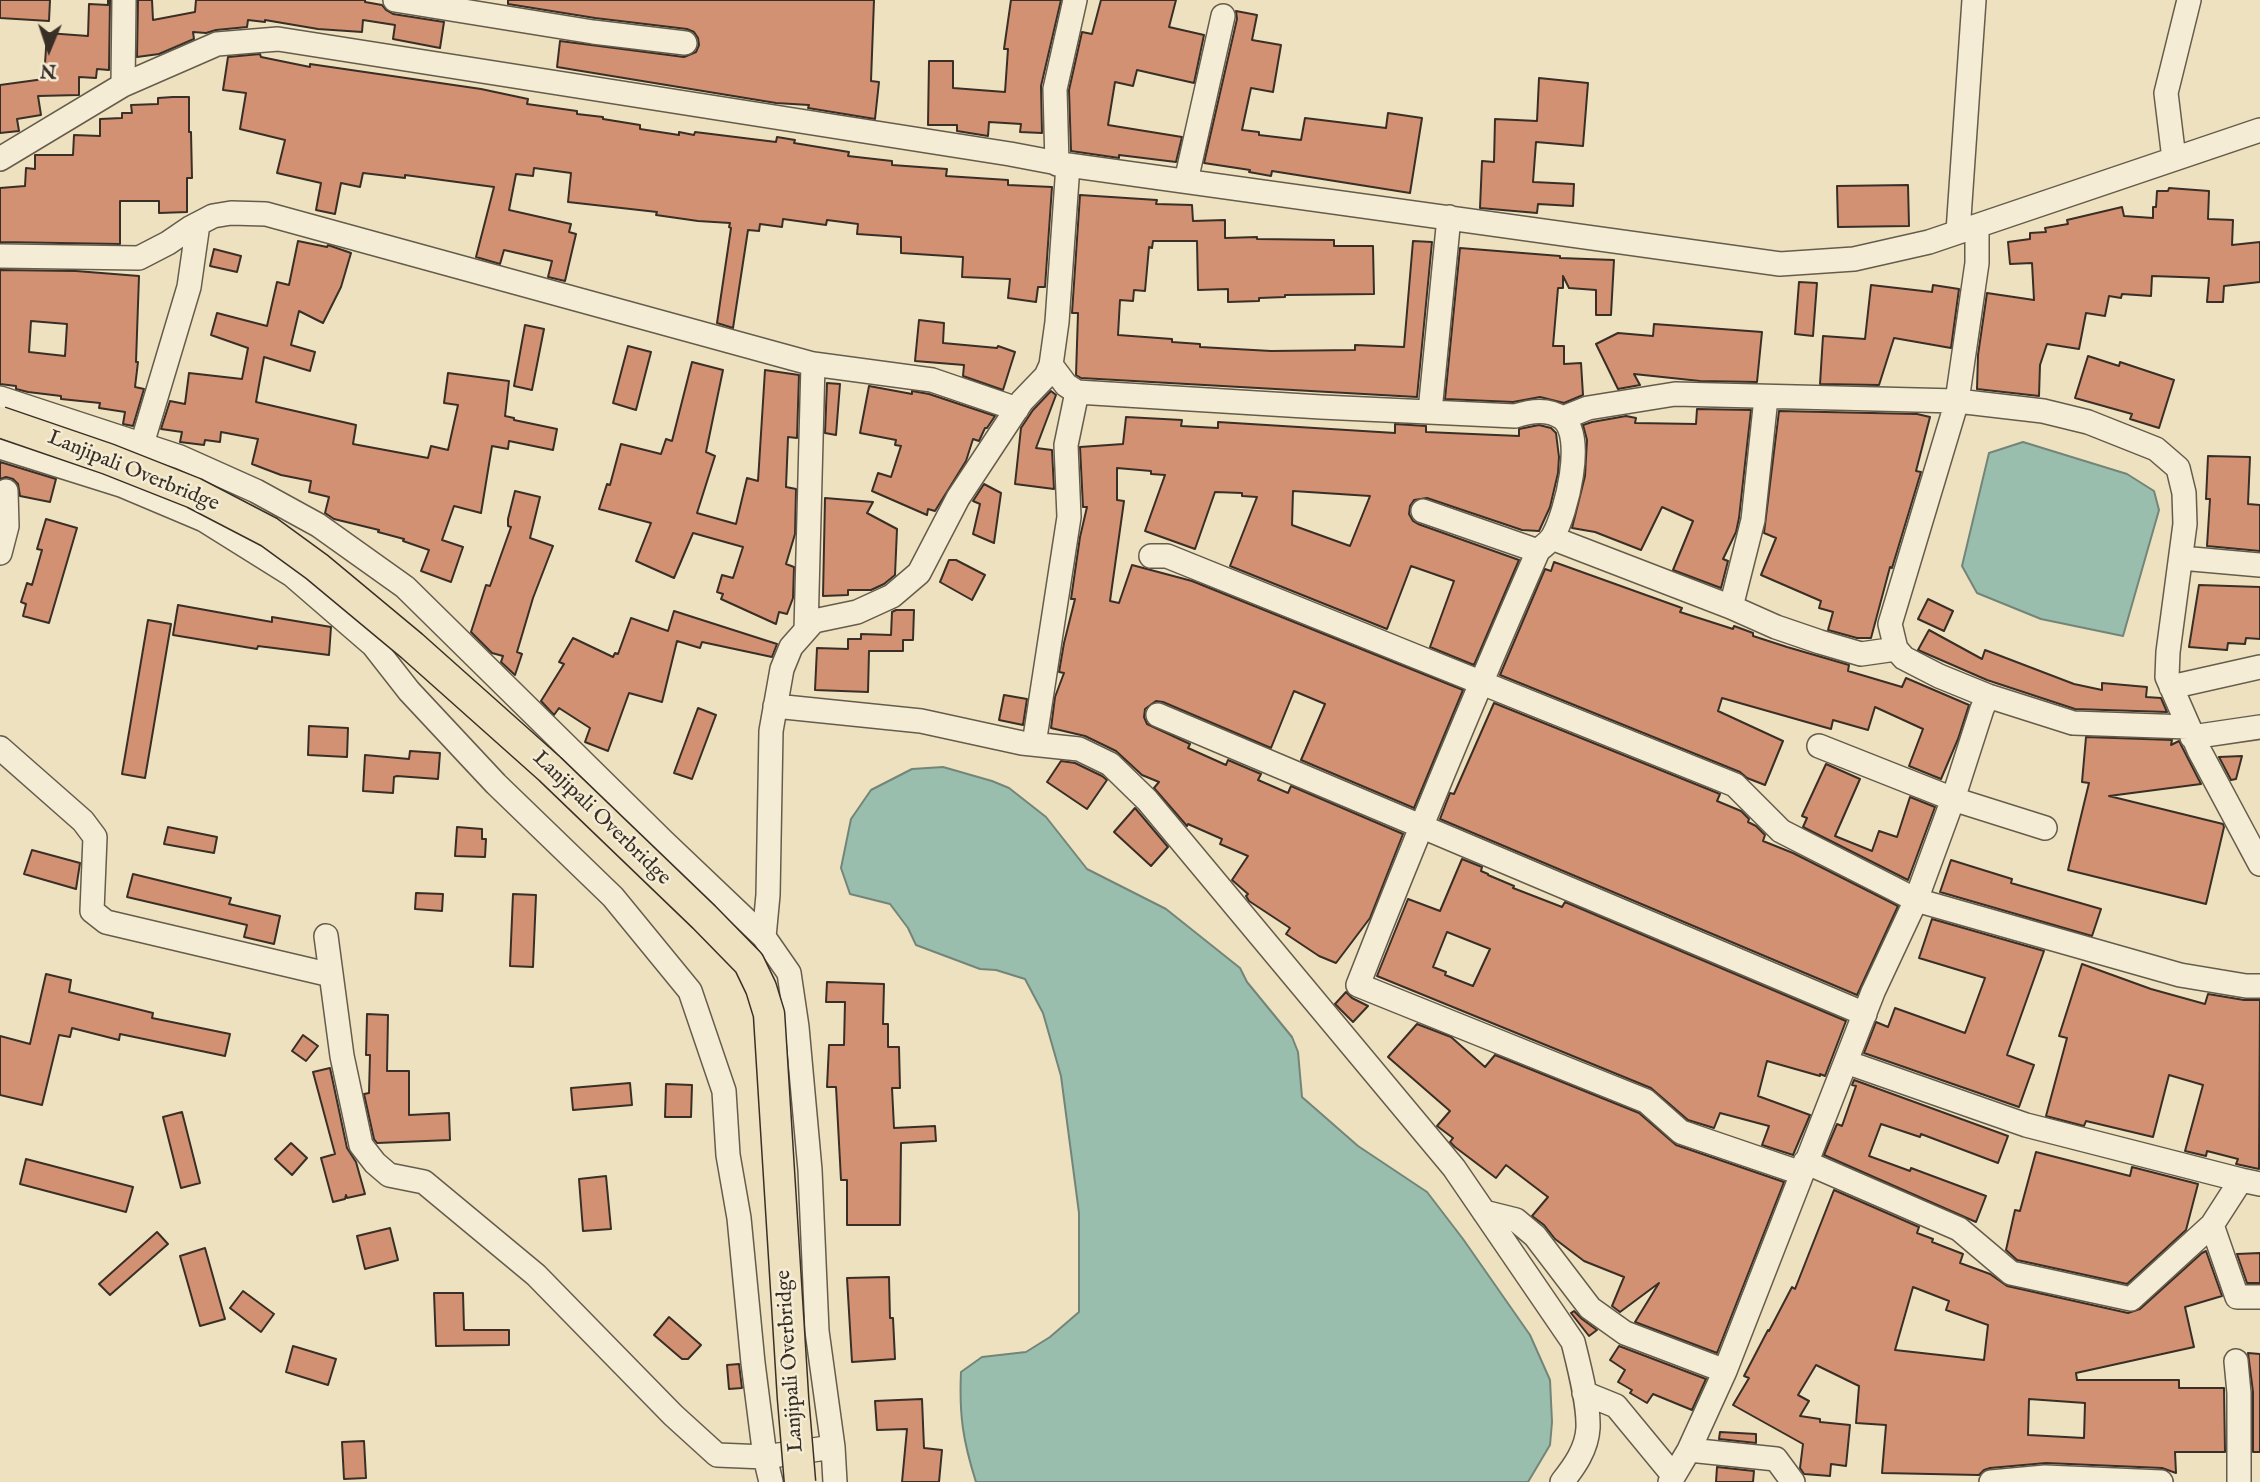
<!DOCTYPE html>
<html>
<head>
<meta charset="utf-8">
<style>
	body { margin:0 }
	#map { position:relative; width:2260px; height:1482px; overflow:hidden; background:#eee1bf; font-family:"IM FELL English",serif }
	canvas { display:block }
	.north { position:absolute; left:14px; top:14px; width:70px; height:70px; -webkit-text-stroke:5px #f4ecd5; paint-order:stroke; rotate:182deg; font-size:19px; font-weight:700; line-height:28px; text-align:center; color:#392f26 }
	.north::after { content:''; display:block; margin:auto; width:24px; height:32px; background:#392f26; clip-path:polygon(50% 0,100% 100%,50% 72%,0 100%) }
</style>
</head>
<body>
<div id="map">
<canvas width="2260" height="1482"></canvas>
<div class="north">N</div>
</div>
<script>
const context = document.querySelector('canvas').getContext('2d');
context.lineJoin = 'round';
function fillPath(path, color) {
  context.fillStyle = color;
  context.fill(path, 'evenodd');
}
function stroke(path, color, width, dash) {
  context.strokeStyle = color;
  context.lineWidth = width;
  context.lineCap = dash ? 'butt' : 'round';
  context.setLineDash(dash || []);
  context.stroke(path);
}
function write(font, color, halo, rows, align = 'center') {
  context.font = font + ' "IM FELL English",serif';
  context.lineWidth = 5;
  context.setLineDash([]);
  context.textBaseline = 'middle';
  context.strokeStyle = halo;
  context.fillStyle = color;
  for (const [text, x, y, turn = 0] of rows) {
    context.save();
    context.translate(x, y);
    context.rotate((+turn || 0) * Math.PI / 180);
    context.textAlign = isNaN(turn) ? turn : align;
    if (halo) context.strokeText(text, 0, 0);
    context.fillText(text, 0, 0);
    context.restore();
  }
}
const water = new Path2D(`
	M2023 442 2127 474 2154 491 2159 510 2123 636 2041 619 1977 593 1962 566 1989 453Z
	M943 767 992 781 1009 788 1046 817 1087 869 1166 909 1240 968 1247 982 1292 1037 1298 1052 1302 1097 1358 1146 1427 1192 1463 1239 1530 1335 1550 1380 1552 1422 1550 1445 1528 1482H976C963 1441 959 1415 961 1372L982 1357 1026 1352 1050 1337 1079 1312V1213L1061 1076 1043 1013 1025 979 996 970 980 969 916 945 908 928 890 904 850 894 841 868 851 819 871 790 912 769Z`);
fillPath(water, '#9abeae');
stroke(water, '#738578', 2);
const building = new Path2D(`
	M0 0H50L49 21 0 18Z
	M108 0H110L109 70 97 69 96 78 79 77V95L38 96 41 115 17 119 19 131 0 133V85L44 79 47 33 88 36 89 4 108 5Z
	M138 0H152L153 20 195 12 196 0H365V2L382 5 386 10 393 14 444 22 440 48 393 39 395 25 363 20 362 32 318 29 265 20V22L248 20 247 27 216 30 206 33 193 32 194 39 159 54 137 57Z
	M508 0H874L871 81 879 82 875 119 808 108 809 105 776 103 557 67 560 41 684 57 696 52 699 45 698 38 694 32 687 29 595 18 508 4Z
	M1011 0H1061L1041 86 1042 133 1020 132 1021 124 989 122 988 136 957 131V125H928L929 61H953V88L1005 92 1008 49H1004Z
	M1101 0H1176L1169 27 1204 35 1194 83 1137 70 1133 86 1115 82 1108 125 1182 137 1176 162 1119 155V158L1071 151 1069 90 1082 32 1092 34Z
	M1236 11 1257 15 1252 40 1281 45 1273 92 1251 88 1242 130 1259 132V135L1301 140 1305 118 1386 128 1388 113 1422 118 1410 193 1272 171 1271 176 1249 172 1250 170 1204 163 1237 19Z
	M260 54 261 57 310 67V64L481 89 528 99 527 104 577 111V114L603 117V119L640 125V129L679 135V132L694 135 695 132 776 142 777 137 795 140 794 143 849 152 848 156 892 161V165L947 169 946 176 1008 180V185L1052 187 1045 287H1038L1036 302 1008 298 1010 279 962 277 963 257 901 253V237L857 234 858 224 827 220 826 225 783 219 782 227 760 224 759 231 748 230 733 328 717 323 731 228 729 227 730 223 698 221 656 215 657 212 568 202 571 173 534 168 533 176 516 174 509 210 571 224 569 232 576 234 565 281 548 277 552 261 504 250 500 264 476 257 494 187 405 175V178L363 173 360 187 341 183 335 214 316 210 321 183 277 173 285 140 240 129 246 93 223 90 228 57Z
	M1539 78 1588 83 1583 146 1536 142 1533 182 1574 184 1573 206 1538 204 1537 213 1480 208 1482 161 1494 162 1495 119 1537 121Z
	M173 97H189V132H191L192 178H187V212L159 213V201H120V244L0 242V188L25 186 26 168 35 169V155H73L74 135 100 136V119L122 118V113H132L131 105 158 104V98Z
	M1908 185 1909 226 1838 227 1837 186Z
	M2169 188 2209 191 2208 219 2233 220 2232 245 2260 242V282L2224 286 2223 302H2207L2209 278 2152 276 2151 296 2122 294 2121 298 2109 296 2105 316 2086 313 2079 349 2047 344 2040 365 2039 396 1977 389 1978 355 1987 293 2034 300 2032 263 2010 264 2008 242 2030 239V233L2046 232 2045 228 2068 224 2067 220 2122 207 2124 216 2153 218V207H2156L2157 191H2168Z
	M1080 195 1157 200 1156 204 1192 205 1193 221 1225 220V238L1257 237V239L1334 240V246H1373L1374 294 1285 295V297L1259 298V301L1228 302V289L1198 290 1197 241H1153L1152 248 1149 247 1145 291 1134 290 1133 301 1120 300 1118 335 1172 339V342L1200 344V347L1271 351 1355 350V345L1404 347 1413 241 1432 242 1417 397 1081 378 1076 375 1078 313H1072Z
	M298 241 327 247 328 245 351 253 341 287 323 323 299 311 291 345 315 352 310 371 264 357 256 402 356 425 353 444 428 458 431 446 448 450 458 405 444 403 448 373 509 381 505 416 514 418V420L557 429 553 450 509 441 508 449 492 446 481 513 454 506 442 540 463 547 451 582 421 571 429 550 403 541 404 539 378 532 379 530 334 519 325 513 329 497 309 492 311 481 281 475 252 464 258 439 221 432 220 442 205 440 204 445 180 442 182 432 161 429 170 401 185 404 189 373 242 379 248 348 211 335 217 313 267 326 277 282 289 285Z
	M1460 248 1560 256V258L1614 260 1611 315H1596V290L1569 288 1563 276V288H1558L1553 346H1564V364L1581 363 1583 395 1564 403 1540 397 1513 402 1445 399Z
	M214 249 241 256 237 272 210 266Z
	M0 270 76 271 139 276 136 362H138L135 387 144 389 133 426 123 424 125 412 99 408 100 403 61 399V396L28 392 16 389V386L0 384ZM31 321 67 324 65 356 29 352Z
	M1799 282 1817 283 1813 336 1795 334Z
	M1871 285 1932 292 1933 285 1959 289 1951 348 1894 338 1879 385 1820 384 1823 336 1865 339Z
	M919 320 944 323 943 343 997 348 998 346 1015 352 1003 390 963 376 964 365 915 361Z
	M1654 324 1762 332 1757 382 1700 381 1634 374 1640 385 1618 389 1596 344 1618 333 1653 336Z
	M525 325 544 329 532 390 514 386Z
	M628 346 651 352 636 410 613 403Z
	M2088 356 2119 366 2120 362 2174 380 2159 428 2130 419 2132 414 2075 398Z
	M692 362 723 370 706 452 715 456 697 513 736 524 747 478 758 481 765 370 799 375 797 438 788 437 786 487 796 489 795 534 786 564 794 567 793 598 787 614 779 612 776 624 721 599 723 594 717 592 722 575 733 578 743 547 693 533 674 578 636 561 651 523 599 509 607 484 610 485 621 444 661 454 666 439 672 441Z
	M827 383 840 384 836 435 825 433Z
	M869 386 912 394V391L929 394 995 416 987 428H985L979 441 973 439 966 461 935 511 928 509 927 515 872 491 878 473 891 477 901 446 895 445 896 440 860 433Z
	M1051 391 1056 395 1036 448 1052 450 1054 489 1015 484 1021 428 1033 410Z
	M1697 409 1751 410 1739 518 1736 532 1723 559 1728 561 1721 588 1673 570 1693 521 1662 507 1641 550 1595 532 1572 528 1585 476 1587 440 1583 425 1592 422 1626 416 1636 418 1635 423 1696 424Z
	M1779 411 1917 414 1930 417 1916 471 1921 472 1892 568 1890 567 1871 638H1857L1828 630 1833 612 1819 608 1821 601 1761 575 1776 538 1764 533Z
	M1126 417 1182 420 1181 426 1218 428V422L1395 433V424L1426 426V432L1519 436V429L1539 425 1551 428 1556 433 1559 457 1558 473 1550 507 1539 531 1522 530 1427 498 1414 500 1410 506 1409 514 1413 521 1418 524 1519 560 1474 665 1430 647 1454 581 1411 566 1387 629 1230 566 1257 497 1242 496V493L1215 492 1195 549 1145 531 1165 475 1151 474V471L1117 468V500L1124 501 1110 601 1119 603 1132 565 1192 581 1463 690 1414 808 1301 760 1325 704 1294 691 1271 748 1163 702 1156 701 1145 709 1144 717 1147 724 1190 744 1188 748 1226 765 1228 760 1261 774 1258 780 1288 793 1291 786 1403 834 1370 918 1336 963 1319 956 1286 934 1290 928 1249 901 1246 896 1248 894 1232 880 1248 856 1220 844 1222 839 1188 824 1187 826 1154 788 1159 782 1142 775 1116 751 1085 736 1051 728 1055 697 1064 673 1059 672 1064 643 1075 599H1071L1080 537 1087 507H1083L1080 447 1123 444ZM1293 491 1370 496 1350 546 1292 525Z
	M2208 456 2250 457 2248 504 2260 505V551L2207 546 2210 499H2206Z
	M0 462 56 479 50 502 20 496 18 484 13 479 6 477 0 479Z
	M984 484 1001 493 994 543 973 534 980 504 973 501Z
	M515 491 540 497 530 538 553 546 533 598 517 652 522 654 515 675 501 662 503 656 492 653 471 632 486 585 490 586 511 527 508 526V519Z
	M825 498 873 502 867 513 897 529 895 575 884 584 871 590H848V595L823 596Z
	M46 519 77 528 49 623 23 616 26 604 21 602 27 583 32 585 42 550 37 549Z
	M949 560H956L985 575 972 600 940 582Z
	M1554 562 1682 608 1680 612 1733 629 1734 626 1753 633V636L1787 647 1849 665 1848 671 1902 687 1906 678 1969 705 1958 739 1941 779 1909 766 1923 729 1875 707 1868 730 1833 720 1831 729 1722 698 1718 711 1783 741 1765 785 1747 778 1740 772 1500 675 1545 569 1551 571Z
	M2199 585 2260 587V639L2246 638 2245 644 2228 643 2227 650 2189 647Z
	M1928 599 1953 611 1944 631 1918 619Z
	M178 605 272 622V617L331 627 329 655 258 646 257 649 173 635Z
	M896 610H914L913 640H903V651H869L868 692 815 690 817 648 848 649V639H861V634L891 635 892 612Z
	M674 611 777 644 772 657 702 642 700 648 677 641 662 702 629 693 608 751 585 742 590 728 559 708 554 715 541 701 564 664 559 662 573 638 613 657 615 653 618 654 631 618 668 631Z
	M148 620 171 624 145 778 122 774Z
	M1929 630 1982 659 1985 650 2074 684 2102 690V683L2147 687 2146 697 2161 698 2167 712 2075 709 1987 680 1918 650Z
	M1004 695 1027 699 1023 725 999 720Z
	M1494 703 1720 794 1717 801 1741 811 1749 819 1748 822 1756 826 1765 835 1763 841 1793 853 1898 906 1857 995 1440 819 1450 793 1454 794Z
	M698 708 716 715 692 779 674 773Z
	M309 726 348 728 347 757 308 755Z
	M2086 737 2172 740 2171 745 2179 741 2201 784 2109 796 2223 824 2224 827 2206 904 2068 870 2089 783 2082 782Z
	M410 751 440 753 438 779 397 776 394 777 393 793 363 791 365 755 409 759Z
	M2242 756 2236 779 2231 780 2219 757Z
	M1061 761 1075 763 1102 776 1107 780 1087 809 1047 782Z
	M1826 764 1860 779 1835 836 1872 851 1879 831 1897 837 1910 797 1935 807 1908 880 1803 827 1807 818 1802 816Z
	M1135 808 1168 847 1151 866 1114 832Z
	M168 827 217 837 214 853 164 844Z
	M457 827 482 829V839H486L485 857 455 856Z
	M32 850 80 863 76 889 24 874Z
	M1462 859 1482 867 1481 871 1488 874V875L1514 886 1513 888 1562 907 1565 902 1846 1021 1825 1076 1820 1074V1076L1767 1061 1758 1096 1810 1115 1793 1155 1762 1145 1769 1126 1720 1113 1714 1128 1688 1120 1651 1088 1377 976 1408 899 1440 911ZM1447 932 1490 949 1473 986 1445 975 1446 972 1433 967Z
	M1951 860 2012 879 2011 883 2101 909 2092 936 1940 892Z
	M133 874 231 898 229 904 280 916 274 944 244 937 247 925 127 897Z
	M416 893 443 894 442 911 415 909Z
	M513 894 536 895 533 967 510 966Z
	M1932 919 2044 951 2007 1055 2034 1065 2019 1107 1864 1053 1876 1022 1888 1027 1895 1008 1965 1033 1985 978 1919 958Z
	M2082 964 2151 989 2205 1004 2208 994 2244 1000H2260L2259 1169 2236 1164 2238 1159 2207 1151 2206 1156 2185 1151 2203 1085 2169 1075 2153 1137 2086 1121 2084 1126 2046 1116 2067 1038 2059 1036Z
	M46 974 71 980 69 992 153 1013 152 1018 230 1034 225 1056 120 1034 119 1040 72 1028 70 1037 59 1035 42 1105 0 1095V1036L30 1044Z
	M827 982 884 984 883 1024H888V1047H899L900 1088H892L894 1128 935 1126 936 1141 901 1143 900 1225H847V1180H841L836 1087H827L829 1045H844L845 1002H826Z
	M1346 992 1352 998 1368 1006 1353 1022 1335 1004Z
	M367 1014 388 1015 387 1071H409V1115L449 1113 450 1140 377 1143 374 1139 364 1094 369 1093 370 1055H366Z
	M1417 1024 1451 1037 1485 1067 1495 1055 1639 1113 1676 1145 1784 1182 1717 1353 1635 1322 1659 1283 1620 1312 1612 1306 1624 1277 1584 1261 1555 1239 1544 1225 1532 1216 1548 1197 1506 1165 1496 1178 1455 1147 1450 1142 1453 1138 1437 1126 1450 1111 1388 1057Z
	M303 1035 318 1046 306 1061 292 1051Z
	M330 1068 347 1148 356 1162 365 1194 347 1198 346 1195 345 1199 333 1202 321 1158 335 1154 313 1072Z
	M1854 1080 2008 1136 1998 1163 1921 1134 1920 1137 1881 1124 1869 1156 1910 1171 1911 1168 1986 1196 1976 1222 1824 1155 1837 1124 1842 1126 1856 1086 1852 1085Z
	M630 1083 632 1105 573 1110 571 1088Z
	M666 1084 692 1085 691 1117H665Z
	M182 1112 200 1183 181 1188 163 1117Z
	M291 1143 307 1158 292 1175 275 1159Z
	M2036 1152 2130 1176 2132 1167 2198 1184 2186 1230 2127 1284 2017 1260 2006 1250 2015 1210 2020 1211Z
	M26 1159 133 1187 126 1212 20 1184Z
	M606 1176 611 1229 583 1231 579 1179Z
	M1834 1190 1919 1227 1917 1233 1933 1239 1932 1242 1963 1254 1960 1263 1990 1274 2007 1286 2128 1313 2140 1309 2202 1253 2206 1251 2222 1296 2185 1307 2194 1347 2076 1373 2077 1380H2179V1388H2224L2225 1452H2175L2176 1473 2162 1468 2046 1463 1990 1468 1984 1470 1979 1475 1882 1473 1886 1425 1856 1423 1859 1386 1816 1365 1798 1395 1809 1401 1800 1416 1820 1419V1422L1850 1425 1846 1466 1831 1464 1830 1476 1804 1474 1800 1468 1803 1444 1733 1405 1749 1378 1744 1376 1768 1330 1769 1331 1792 1287 1795 1289ZM1913 1287 1949 1301 1946 1310 1988 1325 1984 1360 1895 1350ZM2029 1399 2085 1403 2084 1438 2028 1435Z
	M390 1228 398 1260 365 1269 357 1236Z
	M157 1232 168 1244 110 1295 99 1284Z
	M205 1248 225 1319 200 1326 180 1256Z
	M2260 1253V1283H2247L2237 1254Z
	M889 1277 890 1318H893L895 1359 852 1362 847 1278Z
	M243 1291 274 1314 261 1332 230 1308Z
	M434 1293H463L464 1330H509V1345L436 1346Z
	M1574 1311 1582 1319 1597 1330 1589 1336 1571 1313Z
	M669 1317 701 1345 688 1359H682L654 1335Z
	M293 1346 336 1359 328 1385 286 1372Z
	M1619 1346 1706 1379 1692 1410 1653 1394 1647 1403 1630 1393 1632 1390 1618 1382 1625 1370 1610 1360Z
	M2248 1353 2260 1354V1452H2253V1392Z
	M739 1364 742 1388 729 1389 727 1365Z
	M922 1399 924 1448 942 1450 939 1482H902L907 1429 877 1430 875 1401Z
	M1720 1432 1756 1434V1443L1719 1439Z
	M364 1441 366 1478 344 1479 342 1442Z
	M1717 1467 1754 1471 1753 1482H1716Z`);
fillPath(building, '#d39173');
stroke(building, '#392f26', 2);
const minor = new Path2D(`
	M395 0 593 32 685 43
	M123 85 124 0
	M0 159 123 85 217 44 278 39 1010 154 1068 165 1780 264 1854 259 1929 242 2260 130
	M2174 159 2166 93 2189 0
	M1057 164 1055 89 1075 0
	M1186 181 1223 16
	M1977 226V263L1957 401 1890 624 1896 649 1904 658 1939 676 1988 696 2073 723 2188 727
	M1958 232 1974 0
	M0 256 139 258 168 243 190 228 213 216 231 213 266 214 813 364 932 380 1017 409
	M1051 365 1066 385 1077 392 1321 407 1515 416C1530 411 1548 408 1562 418 1586 435 1566 514 1553 536 1550 542 1543 546 1538 551 1475 695 1415 839 1358 985L1646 1101 1681 1132 1801 1173
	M0 398 180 457 256 491 318 525 405 587 663 841 764 937 789 973 797 1027 810 1170 817 1331 833 1447 835 1482
	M1430 411 1449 217
	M1563 418 1588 408 1675 394 1957 401 2043 411 2088 422 2156 449 2178 468 2184 493 2185 524 2168 652 2167 677 2199 750 2260 864
	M142 444 189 287 198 224
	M0 447 121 485 204 520 292 575 373 645 409 691 496 784 613 897 690 991 724 1091 728 1155 739 1218 753 1363 765 1457 771 1482
	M1423 511 1538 551
	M1552 538 1731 607 1776 627 1820 642 1861 654 1896 649
	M0 553 7 526 6 491
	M1151 556H1167L1735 785 1781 831 1916 900 2180 975 2246 986H2260
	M2181 558 2260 565
	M1731 607 1753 520 1766 398
	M806 630 813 364
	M2171 687 2260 667
	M775 706 921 721 1022 743 1079 749 1110 764 1147 800 1454 1168 1573 1342C1579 1366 1589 1404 1588 1428 1587 1449 1574 1467 1562 1482
	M1158 715 1865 1014
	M2192 737 2260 727
	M1034 744 1069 517 1066 445 1077 392
	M1819 746 1953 799 2045 828
	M0 748 83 821 95 837 92 911 106 922 331 975
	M326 936 342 1056 361 1145 375 1163 389 1175 424 1182 536 1275 673 1415 717 1455 765 1457 833 1447
	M764 937 768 895 771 731 782 669 791 647 814 621 857 612 892 596 919 573 958 498 1022 401 1046 376 1051 365 1057 322 1068 165
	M1846 1062 2026 1125 2241 1180
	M1805 1162 1959 1229 2011 1273 2131 1299 2212 1225 2241 1180 2260 1184
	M1484 1212 1516 1220 1535 1236 1590 1308 1625 1333 1725 1371
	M2212 1225 2237 1297H2260
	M2236 1361 2239 1393V1482
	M1584 1393 1616 1406 1673 1475
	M1689 1450 1776 1459 1793 1482
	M1670 1482 1689 1450 1725 1371 1873 992 1916 900 1953 799 1982 709 1988 696
	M1991 1482 2045 1477 2161 1482`);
stroke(minor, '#665c4c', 26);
stroke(minor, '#f4ecd5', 23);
const majorBridge = new Path2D(`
	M0 422 108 459 194 493 269 532 317 567 412 646 550 769 704 917 749 963 761 988 769 1014 793 1398 800 1482`);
stroke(majorBridge, '#392f26', 33, []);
stroke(majorBridge, '#eee1bf', 30);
write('21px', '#392f26', '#f4ecd5', [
	["Lanjipali Overbridge",133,472,22],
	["Lanjipali Overbridge",601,819,44],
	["Lanjipali Overbridge",791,1361,-94]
]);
</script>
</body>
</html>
